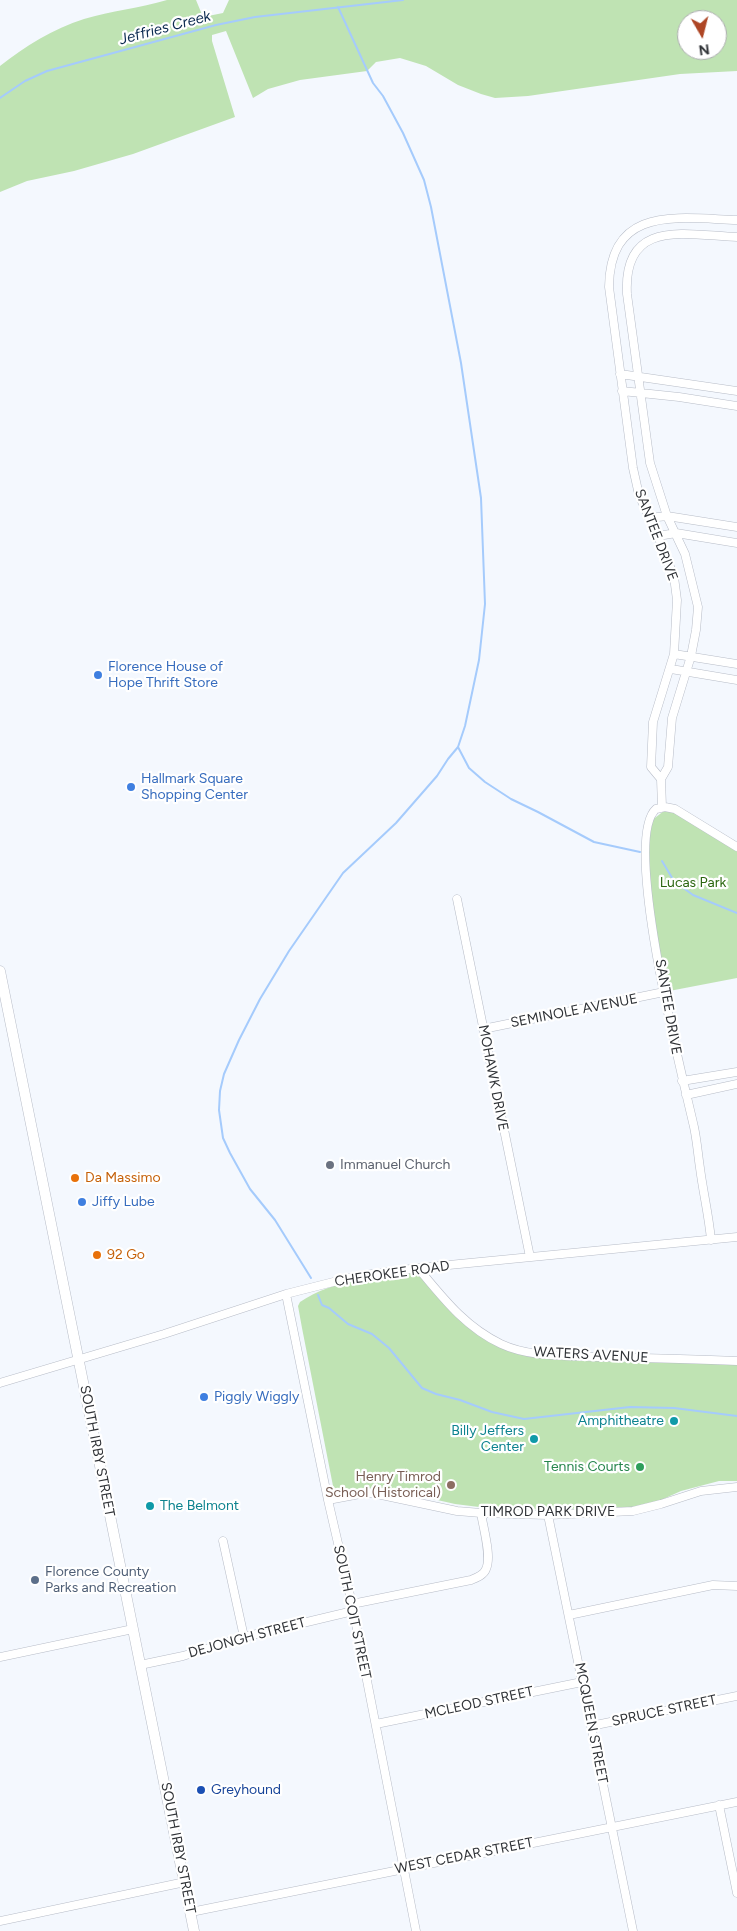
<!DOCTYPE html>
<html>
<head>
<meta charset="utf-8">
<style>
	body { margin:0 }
	#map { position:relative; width:737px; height:1931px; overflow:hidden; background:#f4f8fe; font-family:Figtree,sans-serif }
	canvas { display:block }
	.north { position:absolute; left:677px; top:10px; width:50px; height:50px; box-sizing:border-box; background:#fff; border:1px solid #acadaf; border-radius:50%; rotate:172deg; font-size:14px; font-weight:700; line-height:20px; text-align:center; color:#303337 }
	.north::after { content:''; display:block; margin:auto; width:18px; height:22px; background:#ae4625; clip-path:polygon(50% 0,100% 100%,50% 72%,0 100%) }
</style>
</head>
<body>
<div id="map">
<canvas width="737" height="1931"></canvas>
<div class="north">N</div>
</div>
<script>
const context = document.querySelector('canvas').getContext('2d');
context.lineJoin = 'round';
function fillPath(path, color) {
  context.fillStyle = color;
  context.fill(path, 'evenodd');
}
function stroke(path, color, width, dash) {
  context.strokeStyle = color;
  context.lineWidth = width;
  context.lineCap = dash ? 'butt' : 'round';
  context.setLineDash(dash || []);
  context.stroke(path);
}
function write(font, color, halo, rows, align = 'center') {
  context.font = font + ' Figtree,sans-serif';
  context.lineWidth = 4.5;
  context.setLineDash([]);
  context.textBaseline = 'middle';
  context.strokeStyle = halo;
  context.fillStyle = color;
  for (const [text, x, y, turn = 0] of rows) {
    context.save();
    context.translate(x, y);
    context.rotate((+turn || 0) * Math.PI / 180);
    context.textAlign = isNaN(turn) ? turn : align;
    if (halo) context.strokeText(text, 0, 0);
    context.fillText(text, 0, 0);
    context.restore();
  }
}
fillPath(new Path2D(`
	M167 0H196L203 17 223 13 229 0H737V71L680 74 528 96 495 98 481 94 458 85 426 66 400 58 376 62 367 71 300 80 268 89 253 98 226 31 212 35V41L235 117 133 154 74 171 27 181 0 192V66C25 46 53 29 84 19 111 11 140 8 167 0ZM687 20H717V50H687Z
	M669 807 737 847V978L664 992 647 888V824Z
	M419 1272C434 1291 449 1312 468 1327 484 1340 504 1347 524 1353L737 1363V1481H719L681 1491 661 1500 632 1507 607 1508 503 1510 455 1504 384 1488H365L337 1492 334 1491 302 1328 298 1306 300 1302C334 1279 379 1277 419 1272Z`), '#bfe3b3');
stroke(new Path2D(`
	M0 98 25 81 47 71 216 25 255 17 403 0
	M458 747 469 768 485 782 511 799 538 812 594 842 640 852
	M662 861 674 881 693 895 737 913
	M311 1278 275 1220 250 1189 230 1153 223 1138 219 1110 220 1091 224 1074 239 1040 260 999 289 951 343 873 396 823 437 776 448 759 458 747 465 726 479 660 485 604 481 498 461 363 431 207 424 180 403 133 383 96 373 83 338 7
	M318 1295 322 1305 329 1308 348 1324 372 1334 389 1348 422 1388 436 1394 460 1400 492 1412 524 1419 630 1407 674 1408 737 1416`), '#a5cbfc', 2);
const minor = new Path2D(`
	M620 374 737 391
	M622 391 679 397 737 406
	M649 518 667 516 737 527
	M658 536 676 533 737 543
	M674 654 737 664
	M671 669 737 680
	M661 779 651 767 653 722 674 654 677 600 674 577 658 536 639 495 633 468 609 287C610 205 677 218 737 220
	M662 807 661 779 668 767 672 718 691 656 696 630 698 607 685 554 667 516 650 463 627 294C623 218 685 235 737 237
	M457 899 530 1257
	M483 1029 664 992
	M682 1081 737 1072
	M686 1095 737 1084
	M711 1240C709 1216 703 1192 700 1168 698 1155 697 1141 694 1127 683 1078 621 839 656 809L665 807 675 809 737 847
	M418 1268C443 1298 465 1327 501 1344 531 1358 568 1355 599 1357 645 1358 691 1359 737 1361
	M286 1294 328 1500 352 1604 416 1931
	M0 1383 164 1334 286 1294 357 1276 418 1268 737 1237
	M328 1500 360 1494 372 1493 457 1511 481 1513 548 1515 633 1511 661 1504 701 1491 737 1487
	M548 1515 633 1931
	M223 1541 244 1637
	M352 1604 471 1580C476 1578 484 1575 486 1569 492 1557 483 1527 481 1513
	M569 1615 713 1585 737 1586
	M0 1657 133 1629
	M140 1665 183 1656 244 1637 353 1611
	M376 1724 582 1682
	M591 1726 737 1696
	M719 1805 737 1893
	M191 1912 737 1802
	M0 1921 185 1882`);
const major = new Path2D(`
	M0 971 194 1931`);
stroke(minor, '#b7bcc7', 9);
stroke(major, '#b7bcc7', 11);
stroke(minor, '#fff', 8);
stroke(major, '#fff', 10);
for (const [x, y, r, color] of [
	[98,675,5,"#3f7fe0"],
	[131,787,5,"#3f7fe0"],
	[330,1165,5,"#6b7280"],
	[75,1178,5,"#e8710a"],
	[82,1202,5,"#3f7fe0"],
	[97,1255,5,"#e8710a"],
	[204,1397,5,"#3f7fe0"],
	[674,1421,5,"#0f9aa8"],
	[534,1439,5,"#0f9aa8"],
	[640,1467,5,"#2e9e5b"],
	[451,1485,5,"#8d6e63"],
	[150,1506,5,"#0f9aa8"],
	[35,1580,5,"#5c6f8a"],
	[201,1790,5,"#1a4fb4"]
]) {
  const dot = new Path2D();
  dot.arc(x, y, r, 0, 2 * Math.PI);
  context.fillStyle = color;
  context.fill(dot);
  stroke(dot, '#fff', 2);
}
write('14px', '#303337', '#fff', [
	["SANTEE DRIVE",656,535,69],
	["SANTEE DRIVE",668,1007,80],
	["SEMINOLE AVENUE",574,1011,-11],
	["MOHAWK DRIVE",493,1078,79],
	["CHEROKEE ROAD",392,1274,-8],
	["WATERS AVENUE",591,1355,3],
	["SOUTH IRBY STREET",97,1451,79],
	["TIMROD PARK DRIVE",548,1512],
	["SOUTH COIT STREET",352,1612,78],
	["DEJONGH STREET",247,1638,-15],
	["MCLEOD STREET",479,1703,-12],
	["SPRUCE STREET",664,1711,-12],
	["MCQUEEN STREET",591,1723,79],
	["SOUTH IRBY STREET",178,1848,79],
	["WEST CEDAR STREET",464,1856,-11]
]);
write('14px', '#366cbe', '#fff', [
	["Florence House of",108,667],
	["Hope Thrift Store",108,683],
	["Hallmark Square",141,779],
	["Shopping Center",141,795],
	["Jiffy Lube",92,1202],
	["Piggly Wiggly",214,1397]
], 'left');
write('14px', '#2b6610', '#fff', [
	["Lucas Park",693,883]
]);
write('14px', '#5b616d', '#fff', [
	["Immanuel Church",340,1165]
], 'left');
write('14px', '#c56008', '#fff', [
	["Da Massimo",85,1178],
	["92 Go",107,1255]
], 'left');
write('14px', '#0d838f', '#fff', [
	["Amphitheatre",664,1421],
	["Billy Jeffers",524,1431],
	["Center",524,1447],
	["The Belmont",160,1506,"left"]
], 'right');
write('14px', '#27864d', '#fff', [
	["Tennis Courts",630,1467]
], 'right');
write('14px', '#785e54', '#fff', [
	["Henry Timrod",441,1477],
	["School (Historical)",441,1493]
], 'right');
write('14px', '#4e5e75', '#fff', [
	["Florence County",45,1572],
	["Parks and Recreation",45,1588]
], 'left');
write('14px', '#164399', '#fff', [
	["Greyhound",211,1790]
], 'left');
write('italic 15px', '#0b2a50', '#fff', [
	["Jeffries Creek",165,28,-15]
]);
</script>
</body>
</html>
